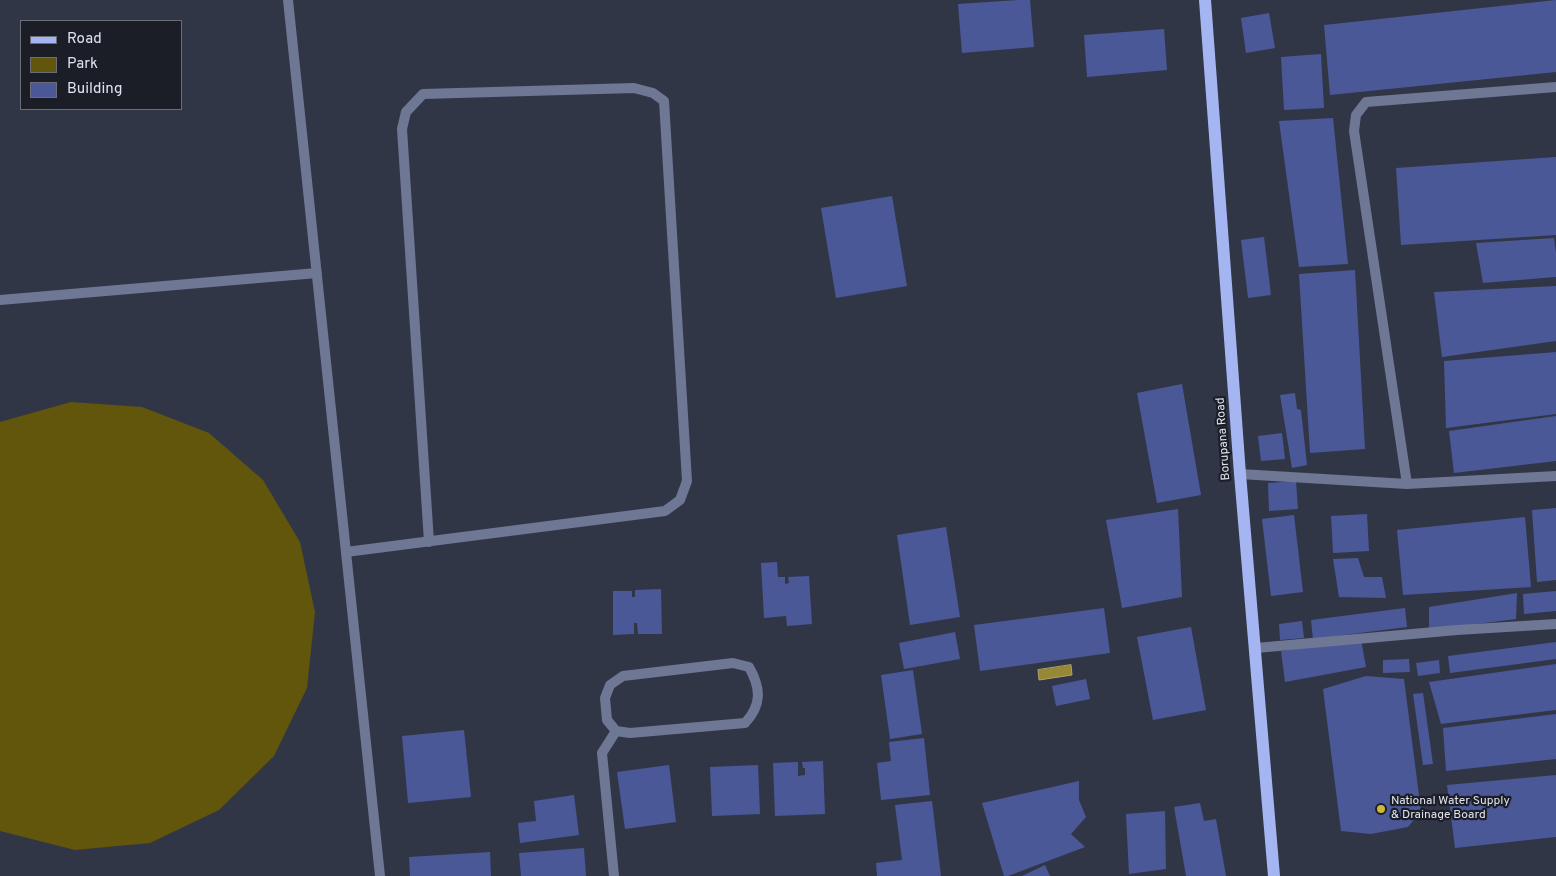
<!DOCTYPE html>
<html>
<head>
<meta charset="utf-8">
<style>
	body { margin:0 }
	#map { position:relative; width:1556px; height:876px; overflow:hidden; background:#313647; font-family:Overpass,sans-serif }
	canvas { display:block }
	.legend { position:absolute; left:20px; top:20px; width:162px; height:90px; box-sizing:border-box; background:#1b1e26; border:1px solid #6a6d76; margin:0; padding:6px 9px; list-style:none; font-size:15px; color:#e0e4ef }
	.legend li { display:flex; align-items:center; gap:10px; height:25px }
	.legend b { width:25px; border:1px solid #6a6d76 }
</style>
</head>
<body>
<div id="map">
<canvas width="1556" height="876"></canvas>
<ul class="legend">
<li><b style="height:6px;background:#a4b5f2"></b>Road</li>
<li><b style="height:14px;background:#62550c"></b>Park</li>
<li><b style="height:14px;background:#4a5898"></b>Building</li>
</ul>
</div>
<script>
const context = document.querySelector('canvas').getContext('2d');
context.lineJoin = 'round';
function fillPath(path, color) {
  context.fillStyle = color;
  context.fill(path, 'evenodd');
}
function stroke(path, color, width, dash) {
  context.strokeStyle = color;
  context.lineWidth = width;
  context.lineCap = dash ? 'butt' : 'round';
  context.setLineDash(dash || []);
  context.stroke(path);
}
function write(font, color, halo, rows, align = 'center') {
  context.font = font + ' Overpass,sans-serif';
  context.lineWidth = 4.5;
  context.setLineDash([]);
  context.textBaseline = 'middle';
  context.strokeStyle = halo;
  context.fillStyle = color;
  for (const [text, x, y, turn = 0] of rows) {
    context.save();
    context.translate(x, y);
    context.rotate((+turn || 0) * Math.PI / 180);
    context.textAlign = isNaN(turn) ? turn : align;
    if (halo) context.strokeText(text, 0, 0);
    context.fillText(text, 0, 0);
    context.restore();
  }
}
fillPath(new Path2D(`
	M71 402 142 407 209 433 263 480 300 542 315 612 307 688 274 756 219 810 150 843 75 850 0 831V422Z`), '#62550c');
const water = new Path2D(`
	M1071 665 1072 675 1039 680 1038 670Z`);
fillPath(water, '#978835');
stroke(water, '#ada46d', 1);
fillPath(new Path2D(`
	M1018 0H1030L1034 47 962 53 958 4Z
	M1556 0V72L1330 95 1324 25Z
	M1269 13 1275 48 1246 53 1241 18Z
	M1164 29 1167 70 1087 77 1084 35Z
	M1321 54 1324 108 1284 110 1281 57Z
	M1333 118 1348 264 1299 267 1279 121Z
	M1556 157V235L1401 245 1396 168Z
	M892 196 907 286 836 298 821 208Z
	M1264 237 1271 295 1248 298 1241 240Z
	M1554 238 1556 253V277L1483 283 1476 243Z
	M1355 270 1365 449 1310 453 1299 274Z
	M1556 286V341L1442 357 1434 292Z
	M1556 352V414L1446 428 1444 361Z
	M1182 384 1201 495 1157 503 1137 393Z
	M1295 393 1297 409 1301 410 1307 465 1292 468 1280 395Z
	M1556 416V461L1454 473 1449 431Z
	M1282 433 1285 459 1261 461 1258 436Z
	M1296 481 1298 509 1269 511 1268 483Z
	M1556 508V580L1537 582 1532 510Z
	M1178 509 1182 597 1122 608 1106 520Z
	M1367 514 1369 551 1333 553 1331 516Z
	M1294 515 1303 592 1271 596 1262 519Z
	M1525 517 1531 587 1403 595 1397 530Z
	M946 527 960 617 910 625 897 535Z
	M1358 558 1364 577H1382L1386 598 1339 597 1333 559Z
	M777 562 778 577H785V584L789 583 788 577 809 576 812 624 787 626 786 616 764 618 761 563Z
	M661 589 662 634H638L637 623H634V634L613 635V591H632V597H635V590Z
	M1556 591V611L1524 614 1523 594Z
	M1517 593 1516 619 1429 630V607Z
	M1104 608 1110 653 980 671 974 625Z
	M1405 608 1407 627 1313 639 1311 620Z
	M1302 621 1304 638 1280 640 1279 624Z
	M1191 627 1206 710 1153 720 1137 637Z
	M955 632 960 659 904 669 899 643Z
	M1361 640 1366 667 1285 682 1281 651Z
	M1556 642V659L1450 673 1448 656Z
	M1409 659 1410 672 1383 673V660Z
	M1439 660 1440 673 1418 676 1416 663Z
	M1556 664V710L1441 724 1429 682Z
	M913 670 922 734 890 739 881 675Z
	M1366 676 1404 679 1421 811 1408 827 1371 834 1341 831 1323 689Z
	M1086 679 1090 699 1056 706 1052 686Z
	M1423 693 1433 764 1423 765 1413 694Z
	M1556 714V759L1446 771 1443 728Z
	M464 730 471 797 408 803 402 736Z
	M924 738 930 795 881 800 877 763 891 761 889 742Z
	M823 761 825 814 775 816 773 763 798 762V776L805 775V768H803L802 762Z
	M669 765 676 822 625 829 617 772Z
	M758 765 760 814 712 816 710 767Z
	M1556 775V837L1455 848 1447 785Z
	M1079 781V800L1086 817 1071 834 1085 847 1008 876H1004L982 803Z
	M574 795 579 835 520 843 518 823 536 821 534 801Z
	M932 801 941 876H877L876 863 902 860 895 805Z
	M1200 803 1204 821 1216 819 1226 876H1186L1174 807Z
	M1165 811 1166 869 1129 874 1126 814Z
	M584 848 586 876H521L519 853Z
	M490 852 491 876H410L409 857Z
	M1045 865 1050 876H1022Z`), '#4a5898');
stroke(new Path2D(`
	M1240 474 1407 484 1556 476
	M1407 484 1354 131 1356 115 1366 102 1556 87
	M346 552 665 511 680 500 687 481 664 101 653 93 634 88 423 94 406 112 402 129 429 542`), '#6e7794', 10);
stroke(new Path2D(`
	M288 0 380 876
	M0 300 317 273
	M1256 648 1457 630 1556 624
	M733 663 749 667C761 688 762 705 745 723L630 733 616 731 607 720 605 698 610 685 623 676Z
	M614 876 602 753 616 731`), '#6e7794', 10);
stroke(new Path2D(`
	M1205 0 1240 474 1274 876`), '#a4b5f2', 12);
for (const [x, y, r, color] of [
	[1381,809,5,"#cfb837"]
]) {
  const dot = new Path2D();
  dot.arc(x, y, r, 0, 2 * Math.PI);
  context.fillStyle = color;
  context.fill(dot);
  stroke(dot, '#1b1e26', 2);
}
write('12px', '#e0e4ef', '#1b1e26', [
	["Borupana Road",1224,439,-94]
]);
write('12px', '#e0e4ef', '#1b1e26', [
	["National Water Supply",1391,802],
	["& Drainage Board",1391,816]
], 'left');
</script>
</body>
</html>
